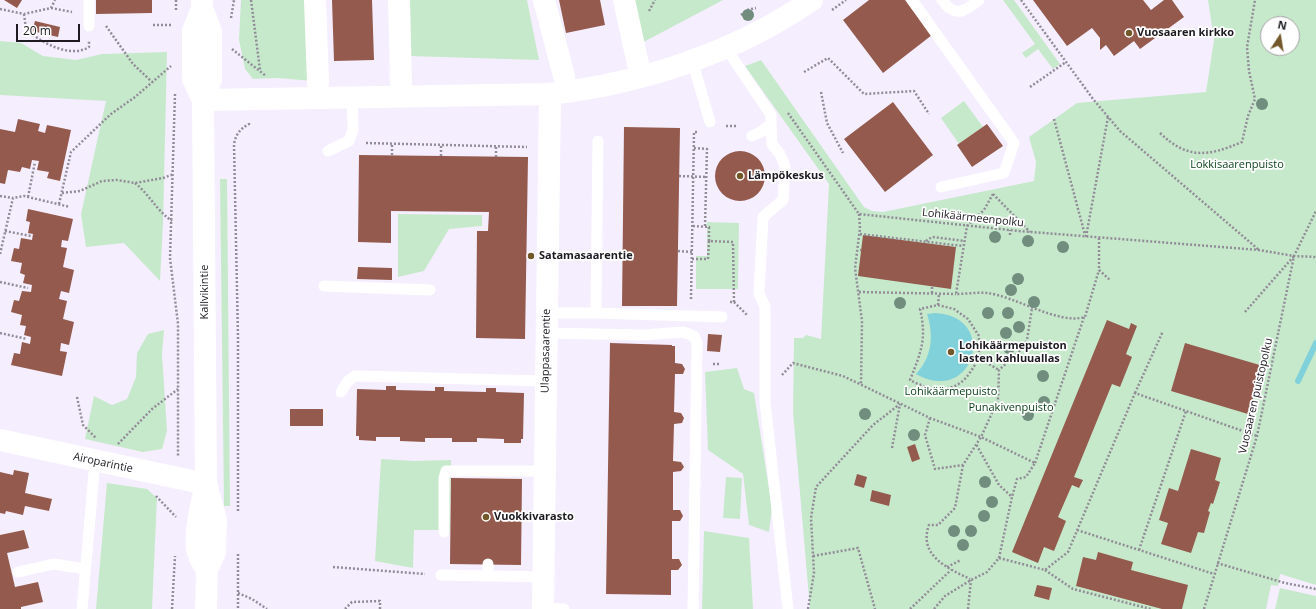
<!DOCTYPE html>
<html>
<head>
<meta charset="utf-8">
<style>
	body { margin:0 }
	#map { position:relative; width:1316px; height:609px; overflow:hidden; background:#f5eeff; font-family:"Open Sans",sans-serif }
	canvas { display:block }
	.north { position:absolute; left:1260px; top:16px; width:40px; height:40px; box-sizing:border-box; background:#fff; border:1px solid #a5a3a6; border-radius:50%; rotate:12deg; font-size:11px; font-weight:700; line-height:16px; text-align:center; color:#1d1a21 }
	.north::after { content:''; display:block; margin:auto; width:14px; height:18px; background:#725829; clip-path:polygon(50% 0,100% 100%,50% 72%,0 100%) }
	.scale { position:absolute; left:16px; top:24px; width:64px; height:18px; box-sizing:border-box; border:2px solid #1d1a21; border-top:0; padding-left:5px; font-size:12px; line-height:14px; white-space:nowrap; color:#1d1a21; -webkit-text-stroke:3px #fff; paint-order:stroke }
</style>
</head>
<body>
<div id="map">
<canvas width="1316" height="609"></canvas>
<div class="north">N</div>
<div class="scale">20 m</div>
</div>
<script>
const context = document.querySelector('canvas').getContext('2d');
context.lineJoin = 'round';
function fillPath(path, color) {
  context.fillStyle = color;
  context.fill(path, 'evenodd');
}
function stroke(path, color, width, dash) {
  context.strokeStyle = color;
  context.lineWidth = width;
  context.lineCap = dash ? 'butt' : 'round';
  context.setLineDash(dash || []);
  context.stroke(path);
}
function write(font, color, halo, rows, align = 'center') {
  context.font = font + ' "Open Sans",sans-serif';
  context.lineWidth = 3.5;
  context.setLineDash([]);
  context.textBaseline = 'middle';
  context.strokeStyle = halo;
  context.fillStyle = color;
  for (const [text, x, y, turn = 0] of rows) {
    context.save();
    context.translate(x, y);
    context.rotate((+turn || 0) * Math.PI / 180);
    context.textAlign = isNaN(turn) ? turn : align;
    if (halo) context.strokeText(text, 0, 0);
    context.fillText(text, 0, 0);
    context.restore();
  }
}
fillPath(new Path2D(`
	M241 0H311L313 81 277 78 253 79 245 69 239 40Z
	M410 0H527L539 60 409 56Z
	M629 0H723L638 45Z
	M1003 0H1014L1060 64 1053 69 1038 49 1026 58 1022 53 1035 44Z
	M1208 0H1316V585L1280 574 1278 586 1271 585 1266 609H810L793 412 794 338H803L806 335 821 339 829 184 745 66 761 60 864 207 872 211 883 212 1034 181 1036 162 1029 137 1077 103 1206 92 1214 40ZM1268 24H1292V48H1268Z
	M0 41 21 43 43 56 76 60 102 54 167 52 163 223 160 281 124 243 86 247 81 214 106 101 0 95Z
	M964 101 983 127 959 144 941 118Z
	M220 179H227L230 506H224Z
	M398 214 482 215V226L449 229 424 271 398 277Z
	M707 222 739 223 738 289H696V256H707Z
	M164 330 162 354 167 431 162 449 143 452 85 439 94 396 112 405 127 399 136 377 137 353 148 334Z
	M737 368 744 389 754 393 772 508 769 532 749 525 743 474 708 450 705 372Z
	M381 459 413 461 451 460 450 533H441V530H414L413 568 375 561Z
	M726 477 742 478 740 519 723 518Z
	M107 483 147 489 157 498 152 609H96Z
	M704 531 749 538 753 609H702Z
	M1280 588 1316 596V609H1275Z`), '#c7e9cb');
fillPath(new Path2D(`
	M935 313C1000 316 974 407 916 374 932 357 934 336 927 314Z`), '#81d1db');
stroke(new Path2D(`
	M1298 381 1316 343`), '#81d1db', 6);
fillPath(new Path2D(`
	M4 0H22L17 8Z
	M96 0H152V13L96 14Z
	M332 0H372L374 60 334 61Z
	M559 0H600L605 25 566 33Z
	M869 0H905L932 35 883 73 843 20Z
	M1033 0H1143L1151 10 1164 0H1172L1184 17 1140 49 1134 41 1114 56 1106 45 1100 50V38L1092 28 1067 46Z
	M35 21 60 27 58 37 32 31Z
	M893 102 933 155 885 192 844 139Z
	M18 119 40 124 38 131 45 133 47 125 71 130 60 181 47 178 49 172 37 170 39 161 32 160 30 169 22 167 20 172 8 170 5 184 0 183V129L15 132Z
	M987 124 1003 146 972 167 957 145Z
	M624 127 680 128 677 306H622Z
	M715 176a25 25 0 1 1 50 0a25 25 0 1 1-50 0Z
	M359 155 528 157 525 339 476 338 477 231H488L489 212 391 211V243L358 242Z
	M28 209 73 219 68 241 62 240 61 247 67 248 63 267 74 270 69 293 61 291 59 299 67 301 63 319 74 322 69 345 61 343 60 351 67 352 62 376 11 365 14 353 20 354 22 342 30 344 31 337 24 335 26 326 20 325 22 315 11 312 14 300 19 301 22 291 31 292 32 285 23 283 25 275 20 273 22 263 11 261 14 248 19 249 21 238 32 240 33 234 28 233 30 222 26 221Z
	M863 235 956 247 951 289 858 276Z
	M358 267 392 268V280L357 279Z
	M1107 320 1129 329 1131 323 1137 326 1126 354 1132 357 1120 387 1112 384 1074 477 1083 480 1079 488 1072 485 1058 517 1066 521 1054 551 1044 547 1038 563 1012 552Z
	M708 334 722 335 720 352 707 351Z
	M610 343 672 345V346H675V363L682 364 685 369 683 374H675L674 412 681 413 684 418 682 423 674 424 673 461 681 462 684 467 681 471 673 472V510H680L683 516 680 521H672V559H679L682 565 678 570H671V595L606 594Z
	M1185 343 1263 366 1248 414 1171 391Z
	M386 386H396V390L435 391V387H444V391L486 392V388H496V392L524 393 523 439H521V443H504V439L477 438V442H452V438H425V442L400 441V437H376V441L359 440V436H356L357 389 386 390Z
	M290 409H323V426H290Z
	M915 444 920 459 912 462 907 447Z
	M1191 449 1221 458 1215 480 1220 482 1213 504 1211 503 1208 511 1210 512 1204 533 1198 532 1191 553 1161 544 1168 523 1159 520 1169 488 1178 491Z
	M14 470 29 473 25 493 52 499 49 511 25 506 23 515 6 511 5 514 0 513V472L13 475Z
	M857 474 867 477 864 488 854 485Z
	M451 478 522 479 521 565 450 564Z
	M872 490 891 495 889 506 870 501Z
	M24 530 29 548 7 553 15 587 38 582 43 602 21 607V609H0V535Z
	M1098 552 1133 562 1131 570 1188 585 1182 609H1162L1076 586 1083 557 1096 560Z
	M1037 585 1052 588 1049 600 1034 596Z`), '#935a4d');
stroke(new Path2D(`
	M176 0V11
	M251 0 260 70
	M1021 0 1093 99 1120 131 1259 250
	M51 8 72 12
	M0 9 24 14 51 8 55 0
	M832 10 846 0
	M649 11 655 0
	M24 14 26 29C40 42 70 59 89 47V41
	M741 15 747 10 756 8
	M231 18 234 0
	M153 25H172
	M106 26 133 64 152 82
	M232 49 266 76
	M804 72 828 58 864 94 914 91 929 114
	M1030 87 1066 62
	M821 92 827 123 843 153
	M175 94 170 258 178 324V457
	M788 113 859 214 1019 231 1259 250 1294 256 1316 257
	M1054 119 1085 235
	M726 126H737
	M1160 133C1188 160 1209 156 1242 142L1248 116 1255 99 1249 71 1247 47 1255 0
	M366 143 527 147
	M392 145V156
	M441 146V156
	M694 148 707 149 705 226
	M496 157V146
	M679 176 707 177
	M135 183C150 195 155 209 172 221
	M62 193 80 191 102 181 117 180 135 183 163 178 174 174
	M993 194 984 210 967 226 956 294C966 294 977 292 987 293 1015 296 1058 325 1085 317L1099 270
	M993 194 1030 232
	M0 196 13 198
	M28 197 35 162
	M59 204 71 152 111 114 135 97 171 66
	M859 214 860 228 855 268 862 321 861 385
	M693 226 709 227V241
	M5 231 31 236
	M860 234 963 246
	M1010 235V230
	M1086 237 1108 117
	M1099 238V270L1110 280
	M926 241 932 237 964 241
	M860 250H861
	M678 251 692 252
	M0 254 13 198 24 196 70 207
	M692 259H708L709 241 733 242 734 302H730
	M0 282 28 288
	M859 292 956 294
	M932 293V286
	M691 299 694 132H697
	M734 302 748 316
	M938 305 939 294
	M1245 312 1294 256
	M0 333 27 339
	M979 358C974 366 968 378 960 383 944 394 925 388 910 380 921 352 927 339 920 309L938 305 954 309 968 319 979 336V358L999 370
	M713 364H719
	M782 375 793 363 843 376 930 418 981 437 1035 463 1026 477 1017 479 1012 497
	M1135 393 1163 331
	M77 397 83 425 96 438
	M930 418 925 435 935 469 963 465 981 437 998 400 999 370 1022 349 1027 340 1032 308
	M118 444 152 409 178 389
	M892 448 900 404
	M1035 463 1084 317
	M963 465 955 508 938 525H929C918 555 947 568 970 579
	M156 496 176 517
	M238 511V338L234 144C236 134 240 129 249 124V121
	M1077 530 1214 574
	M1139 550 1186 411
	M238 554V609
	M813 556 858 548 875 609
	M999 558 1045 570 1068 552 1135 393 1257 436
	M1217 563 1285 583 1316 589
	M333 567 425 574
	M947 567 961 560
	M1045 570 1073 589 1151 609
	M238 593 252 599 267 609
	M172 609 175 556
	M345 609 352 602 380 601V609
	M808 609 814 573 811 518 816 487 873 425 900 404
	M910 609 951 570
	M934 609 945 596 971 580 987 572 999 558 1012 497 999 485 976 444
	M968 609 971 580
	M1204 609 1257 436 1294 256 1316 211`), '#918c98', 2.5, [2, 2]);
stroke(new Path2D(`
	M89 0V26
	M912 0 1014 143 1004 173 941 187
	M942 0C955 18 964 12 979 0
	M726 48 771 115V124L759 133 752 136
	M692 60 710 122
	M771 124 772 144 780 154 785 166 783 200 763 217 759 293 765 307V402L788 609
	M328 151 349 141 353 130 352 98
	M324 286 430 290
	M547 313H596L598 141
	M596 313 722 317
	M546 333 643 335 683 332 694 336 697 343 693 609
	M341 392 348 381 355 376 546 381
	M444 532V478L446 471H545
	M488 564V576
	M18 572 54 564 85 569
	M441 575 544 577
	M543 608 564 609
	M82 609 95 461`), '#fff', 11);
stroke(new Path2D(`
	M315 0 318 83
	M399 0 401 83
	M544 0 564 76
	M624 0 638 64
	M203 100 550 94C643 83 735 53 812 0
	M0 440 206 484
	M543 609 550 94`), '#fff', 22);
stroke(new Path2D(`
	M202 0V8L211 31V79L203 100 206 484C202 502 193 535 198 553 200 559 204 565 207 570
	M202 8 193 31V79L203 100
	M206 609 207 570 215 552 216 520 207 487`), '#fff', 22);
context.fillStyle = '#708d7e';
for (const [x, y] of [
	[748,15],
	[1262,104],
	[995,237],
	[1028,241],
	[1063,247],
	[1018,279],
	[1011,290],
	[1034,302],
	[900,303],
	[988,313],
	[1008,313],
	[1019,327],
	[1006,333],
	[1009,348],
	[1043,376],
	[1044,402],
	[865,414],
	[1028,415],
	[914,435],
	[985,482],
	[992,502],
	[984,516],
	[954,531],
	[971,531],
	[963,545]
]) {
  context.beginPath();
  context.arc(x, y, 6, 0, 2 * Math.PI);
  context.fill();
}
for (const [x, y, r, color] of [
	[1129,33,4,"#725829"],
	[740,176,4,"#725829"],
	[531,256,4,"#725829"],
	[951,352,4,"#725829"],
	[486,517,4,"#725829"]
]) {
  const dot = new Path2D();
  dot.arc(x, y, r, 0, 2 * Math.PI);
  context.fillStyle = color;
  context.fill(dot);
  stroke(dot, '#fff', 1.5);
}
write('bold 11px', '#1d1a21', '#fff', [
	["Vuosaaren kirkko",1137,33],
	["Lämpökeskus",748,176],
	["Satamasaarentie",539,256],
	["Lohikäärmepuiston",959,346],
	["lasten kahluuallas",959,359],
	["Vuokkivarasto",494,517]
], 'left');
write('11px', '#043d15', '#fff', [
	["Lokkisaarenpuisto",1237,165],
	["Lohikäärmepuisto",951,392],
	["Punakivenpuisto",1011,408]
]);
write('11px', '#1d1a21', '#fff', [
	["Lohikäärmeenpolku",973,218,6],
	["Kallvikintie",205,292,-90],
	["Ulappasaarentie",546,351,-89],
	["Vuosaaren puistopolku",1256,396,-77],
	["Airoparintie",103,463,12]
]);
</script>
</body>
</html>
